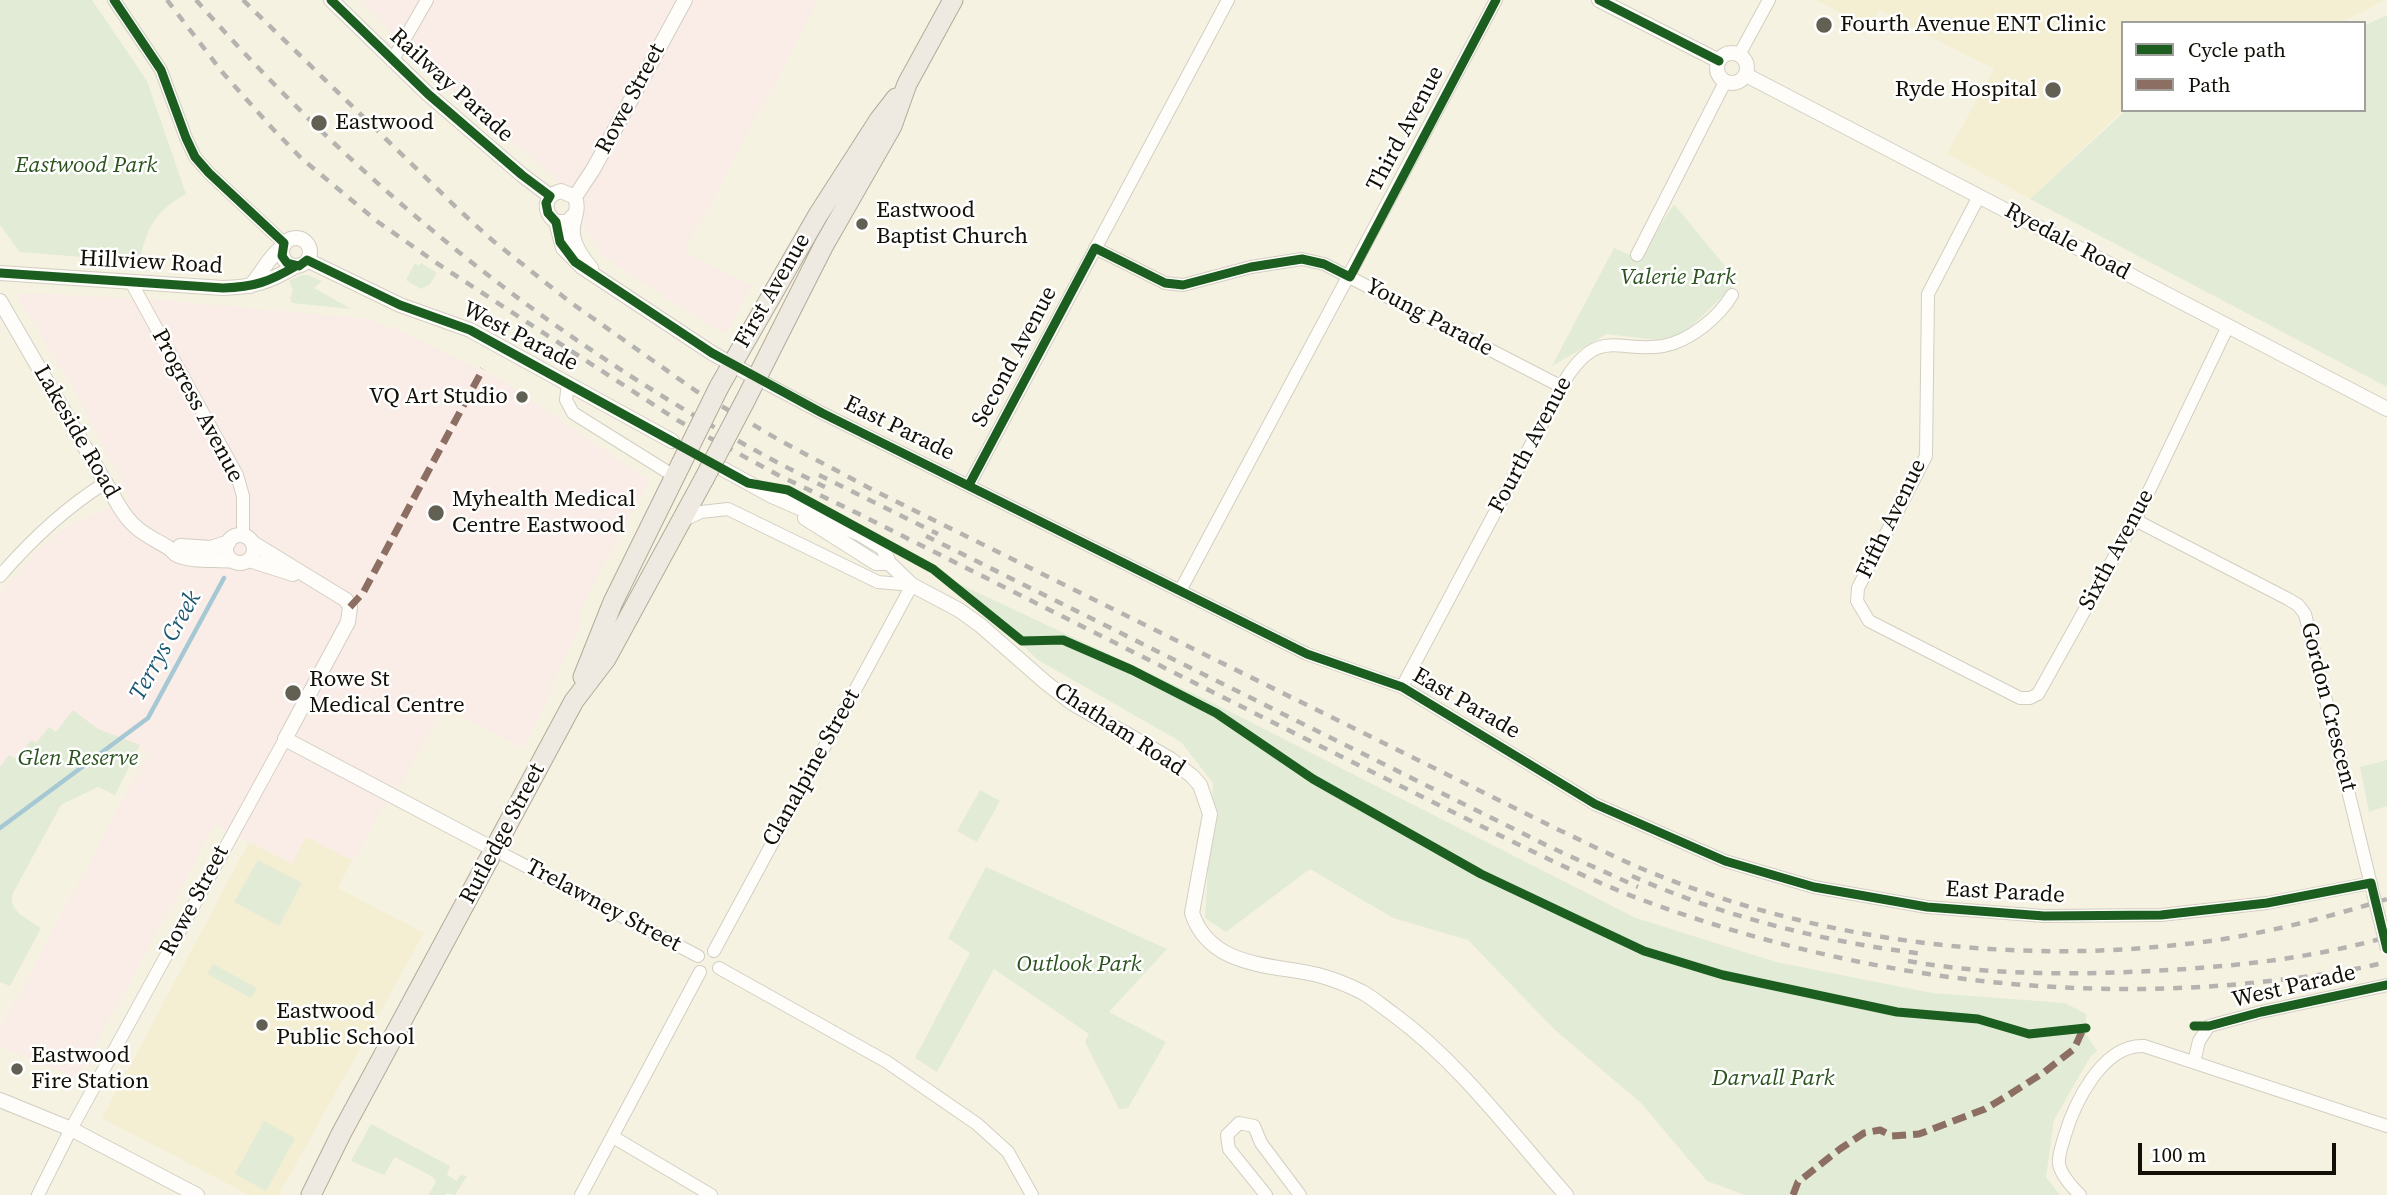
<!DOCTYPE html>
<html>
<head>
<meta charset="utf-8">
<style>
	body { margin:0 }
	#map { position:relative; width:2387px; height:1195px; overflow:hidden; background:#f6f2e1; font-family:"Source Serif 4",serif }
	canvas { display:block }
	.legend { position:absolute; left:2121px; top:21px; width:245px; height:91px; box-sizing:border-box; background:#fff; border:2px solid #a09f9b; margin:0; padding:9px 12px; list-style:none; font-size:21px; color:#121006 }
	.legend li { display:flex; align-items:center; gap:14px; height:35px }
	.legend b { width:35px; border:2px solid #a09f9b }
	.scale { position:absolute; left:2138px; top:1143px; width:198px; height:32px; box-sizing:border-box; border:4px solid #121006; border-top:0; padding-left:9px; font-size:21px; line-height:24px; white-space:nowrap; color:#121006; -webkit-text-stroke:5px #fff; paint-order:stroke }
</style>
</head>
<body>
<div id="map">
<canvas width="2387" height="1195"></canvas>
<ul class="legend">
<li><b style="height:9px;background:#1b5e20"></b>Cycle path</li>
<li><b style="height:9px;background:#8d6e63"></b>Path</li>
</ul>
<div class="scale">100 m</div>
</div>
<script>
const context = document.querySelector('canvas').getContext('2d');
context.lineJoin = 'round';
function fillPath(path, color) {
  context.fillStyle = color;
  context.fill(path, 'evenodd');
}
function stroke(path, color, width, dash) {
  context.strokeStyle = color;
  context.lineWidth = width;
  context.lineCap = dash ? 'butt' : 'round';
  context.setLineDash(dash || []);
  context.stroke(path);
}
function write(font, color, halo, rows, align = 'center') {
  context.font = font + ' "Source Serif 4",serif';
  context.lineWidth = 5;
  context.setLineDash([]);
  context.textBaseline = 'middle';
  context.strokeStyle = halo;
  context.fillStyle = color;
  for (const [text, x, y, turn = 0] of rows) {
    context.save();
    context.translate(x, y);
    context.rotate((+turn || 0) * Math.PI / 180);
    context.textAlign = isNaN(turn) ? turn : align;
    if (halo) context.strokeText(text, 0, 0);
    context.fillText(text, 0, 0);
    context.restore();
  }
}
fillPath(new Path2D(`
	M360 0H819L685 251 752 286 726 333 716 330 601 255 556 179 421 63Z
	M32 293 160 300 369 319 405 333 504 381 649 481 579 613 581 623 524 749 443 707 405 779 380 813 353 861 306 837 292 864 215 825 77 1079 0 1046V1029L149 751 98 729 73 710 56 732 36 743 31 741 17 759 0 767V593L40 547 70 524 130 500 74 389 16 295Z`), '#faece6');
fillPath(new Path2D(`
	M1815 0H2385L2341 23H2123V110L2030 199 1947 154 1994 69 1879 10 1869 27Z
	M306 837 352 860 338 888 424 933 279 1195H249L102 1118 249 842 292 864Z`), '#f4efd2');
fillPath(new Path2D(`
	M0 0H92L147 81 186 194C159 209 148 224 141 255L107 259 20 252 0 225Z
	M2387 15V387L2030 199 2126 110H2364V26Z
	M1674 204 1738 282 1682 335 1656 340 1607 334 1552 366 1614 248 1639 259Z
	M415 263 419 266 421 263 437 273 430 284 421 289 406 280Z
	M301 275H308L322 281 314 288 351 309 292 303 290 299 293 290 289 281Z
	M955 582 1209 701 1636 918 1776 962 1932 993 2065 1003 2086 1014V1034L2097 1051 2090 1057 2054 1120 2046 1177 2060 1195H1745L1707 1181 1641 1103 1555 1030 1468 940 1393 918 1310 869 1226 932 1205 918 1213 783 1181 742 1038 660Z
	M73 710 98 729 140 745 115 795 98 787 61 805 13 893C7 911 28 919 41 928L10 986 0 982V767L9 755 17 759 31 740 36 743 49 727 56 732Z
	M2387 760V806L2369 812 2360 767Z
	M980 790 1000 801 977 842 957 831Z
	M258 860 302 883 279 926 234 902Z
	M986 867 1167 949 1109 1012 1166 1042 1128 1108 1119 1109 1085 1042 1089 1034 994 969 937 1072 915 1058 970 953 948 938Z
	M213 964 257 988 251 998 207 974Z
	M264 1121 295 1138 266 1191 235 1174Z
	M371 1124 450 1166 447 1175 457 1181 460 1175 467 1176 455 1195 447 1193 445 1195H428L436 1182 433 1177 395 1157 384 1175 351 1161Z`), '#e2ebd5');
stroke(new Path2D(`
	M0 828 148 718 224 578`), '#a6c8d4', 4.5);
const minor = new Path2D(`
	M114 0 161 70 186 138 195 157 209 173 284 243
	M1739 55 1769 0
	M392 61 427 0
	M1979 196 1928 294 1926 456 1858 588 1857 601 1869 621 2020 698H2030L2038 694 2135 520 2228 326
	M1095 248 1165 283 1183 285 1251 267 1302 259 1324 264 1562 387
	M1637 255 1725 82
	M131 282 237 475 243 496V536
	M756 378 822 413 1307 654 1402 687 1595 804 1725 861 1814 887 1927 907 2044 916 2161 915 2267 903 2371 883
	M568 383 566 400 573 413 674 476
	M969 485 1228 0
	M2135 520 2288 599 2298 605 2305 614 2372 889
	M680 522 701 512 728 509 878 582 912 585 714 951
	M0 576C31 540 65 508 105 483
	M1180 591 1496 0
	M1402 687 1567 377C1600 327 1619 353 1663 346 1690 341 1719 317 1732 295
	M495 850 698 956
	M719 968 887 1062 977 1124 1008 1152 1032 1195
	M2194 1062 2199 1041 2209 1026 2261 1012 2387 985
	M613 1137 711 1195
	M38 1195 71 1129 285 739
	M581 1195 700 972
	M1266 1195 1229 1149 1227 1135 1239 1123 1254 1126 1261 1143 1300 1195
	M2080 1195C2072 1187 2061 1175 2059 1164 2058 1155 2062 1146 2064 1138 2074 1104 2102 1044 2144 1046L2387 1126`);
const tertiary = new Path2D(`
	M331 0 428 94 522 175 550 196
	M1599 0 1719 61
	M1717 68a15 15 0 1 1 30 0a15 15 0 1 1-30 0Z
	M1746 75 2387 409
	M575 197 594 168 685 0
	M576 213 567 222H556C542 212 544 195 561 191L575 197C579 208 575 215 573 226 571 242 581 256 591 268
	M556 222 563 248 582 267 712 353 756 378
	M282 252a14 14 0 1 1 28 0a14 14 0 1 1-28 0Z
	M307 260 400 305 470 330 672 441
	M0 273 223 288C254 287 269 282 296 266
	M250 286C262 274 268 257 282 247
	M0 301 119 506C133 530 147 535 169 548 172 550 174 554 177 555 193 562 216 559 233 561
	M723 469 772 496 860 534 883 548 889 563 912 585 959 610 980 625 1045 682 1072 703 1170 759 1192 776 1200 785 1210 814 1192 913C1210 968 1271 964 1318 975 1333 979 1348 985 1362 992 1373 998 1383 1007 1393 1014 1460 1063 1511 1133 1566 1195
	M805 518 876 563H889
	M226 549a14 14 0 1 1 28 0a14 14 0 1 1-28 0Z
	M253 543 346 600 350 607 348 622 285 739 495 850
	M180 546 211 548 229 542
	M249 560 293 574
	M0 1100 71 1129 197 1195`);
const primary = new Path2D(`
	M719 387 818 215 879 120 896 98
	M745 401 824 245 892 126 907 84 953 0
	M583 677 613 602 681 464
	M311 1195 341 1134 574 701 606 659 704 479`);
stroke(minor, '#d2cfc2', 14);
stroke(tertiary, '#d2cfc2', 16);
stroke(primary, '#b3aa97', 21);
stroke(minor, '#fefdfa', 12);
stroke(tertiary, '#fefdfa', 14);
stroke(primary, '#eeeae2', 19);
stroke(new Path2D(`
	M167 0 223 73 272 128 302 159 378 222 438 264 677 420 778 475 857 513C1006 588 1155 663 1304 738 1368 770 1431 801 1495 833 1544 857 1594 882 1645 901 1836 971 2038 1002 2241 984 2290 979 2339 974 2387 962
	M196 0C376 204 582 365 825 487
	M243 0 459 210 492 240 570 302 696 391 779 440 873 490 1559 830C1587 843 1616 858 1645 870 1814 940 2004 965 2186 944 2253 937 2322 919 2387 899
	M819 475 938 534
	M926 536 1552 848 1638 887
	M1632 876C1721 916 1828 943 1925 954
	M1908 961C1987 975 2071 975 2151 971 2230 967 2310 959 2387 937`), '#b4b3af', 4.5, [9, 9]);
const minorBridge = new Path2D(`
	M2373 893 2387 949`);
const primaryBridge = new Path2D(`
	M681 464 719 387
	M704 479 745 401`);
stroke(minorBridge, '#d2cfc2', 14, []);
stroke(primaryBridge, '#b3aa97', 21, []);
stroke(minorBridge, '#fefdfa', 12);
stroke(primaryBridge, '#eeeae2', 19);
stroke(new Path2D(`
	M350 607 363 593 483 369
	M1793 1195 1798 1182 1840 1149 1864 1133 1880 1130 1892 1136 1919 1134 1985 1109 2007 1096 2043 1073 2074 1049 2084 1027`), '#8d6e63', 7, [14, 7]);
stroke(new Path2D(`
	M114 0 161 70 186 138 195 157 209 173 284 243 282 256 287 263 299 266 307 260 400 305 470 330 748 483 788 490 933 569 1022 641 1063 640 1132 670 1216 713 1313 779 1481 874 1644 951 1723 975 1897 1012 1978 1019 2029 1034 2086 1028
	M331 0 428 94 522 175 550 196 546 203 548 213 556 222 560 242 575 262 712 353 822 413 1307 654 1402 687 1595 804 1725 861 1814 887 1927 907 2044 916 2161 915 2267 903 2371 883 2387 949
	M1599 0 1719 61
	M0 273 223 288C254 287 269 282 296 266
	M969 485 1095 248 1165 283 1183 285 1251 267 1302 259 1324 264 1350 277 1496 0
	M2194 1026H2209L2261 1012 2387 985`), '#1b5e20', 9);
for (const [x, y, r, color] of [
	[1824,25,9,"#625f53"],
	[2053,90,9,"#625f53"],
	[319,123,9,"#625f53"],
	[862,224,7,"#625f53"],
	[522,397,7,"#625f53"],
	[436,513,9,"#625f53"],
	[293,693,9,"#625f53"],
	[262,1025,7,"#625f53"],
	[17,1069,7,"#625f53"]
]) {
  const dot = new Path2D();
  dot.arc(x, y, r, 0, 2 * Math.PI);
  context.fillStyle = color;
  context.fill(dot);
  stroke(dot, '#fff', 2.5);
}
write('23px', '#121006', '#fff', [
	["Fourth Avenue ENT Clinic",1840,25],
	["Ryde Hospital",2037,90,"right"],
	["Eastwood",335,123],
	["Eastwood",876,211],
	["Baptist Church",876,237],
	["VQ Art Studio",508,397,"right"],
	["Myhealth Medical",452,500],
	["Centre Eastwood",452,526],
	["Rowe St",309,680],
	["Medical Centre",309,706],
	["Eastwood",276,1012],
	["Public School",276,1038],
	["Eastwood",31,1056],
	["Fire Station",31,1082]
], 'left');
write('23px', '#121006', '#fff', [
	["Railway Parade",451,86,42],
	["Rowe Street",631,99,-62],
	["Third Avenue",1406,129,-62],
	["Ryedale Road",2067,242,28],
	["Hillview Road",151,263,3],
	["First Avenue",773,291,-60],
	["Young Parade",1429,318,28],
	["West Parade",520,337,27],
	["Second Avenue",1015,357,-62],
	["Progress Avenue",197,406,62],
	["East Parade",899,429,26],
	["Lakeside Road",76,432,60],
	["Fourth Avenue",1531,445,-62],
	["Fifth Avenue",1892,519,-64],
	["Sixth Avenue",2117,550,-62],
	["East Parade",1466,704,30],
	["Gordon Crescent",2328,707,76],
	["Chatham Road",1119,730,33],
	["Clanalpine Street",812,768,-61],
	["Rutledge Street",503,834,-62],
	["East Parade",2005,893,3],
	["Rowe Street",195,901,-62],
	["Trelawney Street",603,906,28],
	["West Parade",2294,987,-13]
]);
write('italic 23px', '#2b531e', '#fff', [
	["Eastwood Park",86,166],
	["Valerie Park",1678,278],
	["Glen Reserve",78,759],
	["Outlook Park",1079,965],
	["Darvall Park",1773,1079]
]);
write('italic 24px', '#1b5973', '#fff', [
	["Terrys Creek",166,646,-61]
]);
</script>
</body>
</html>
